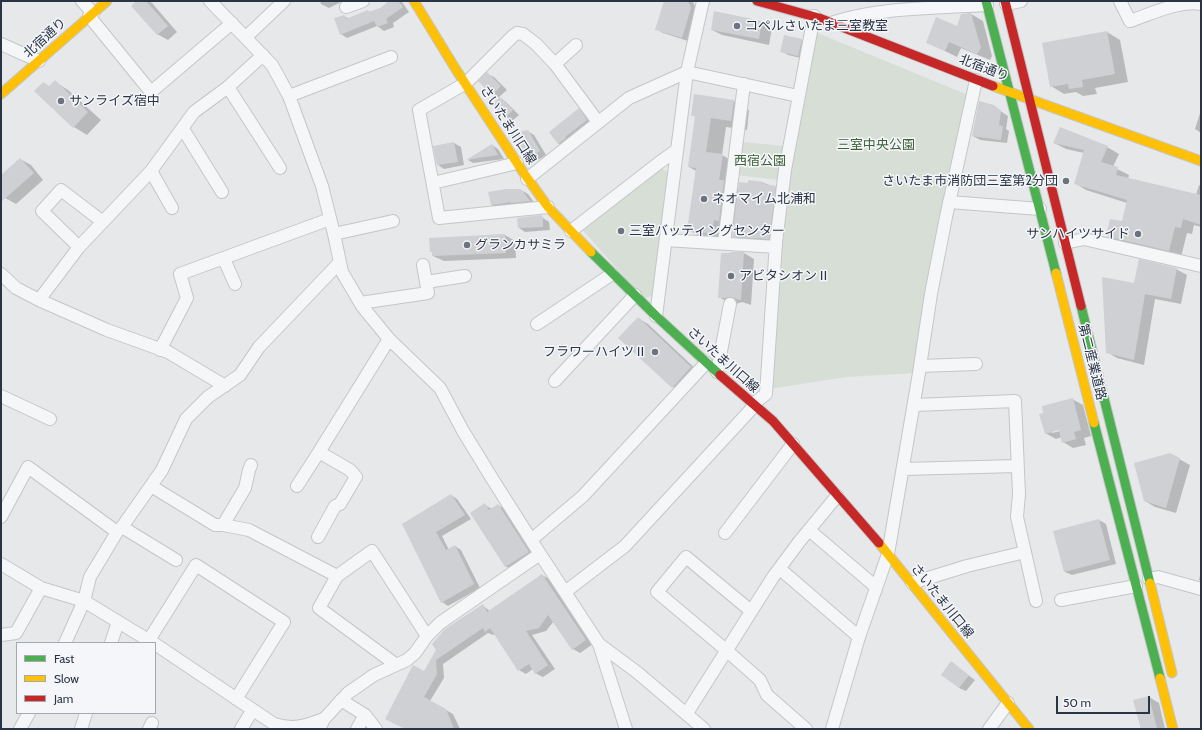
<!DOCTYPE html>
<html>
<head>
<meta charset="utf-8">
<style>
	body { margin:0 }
	#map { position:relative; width:1202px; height:730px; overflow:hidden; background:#e6e8ea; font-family:Cabin,sans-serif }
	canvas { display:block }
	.frame { position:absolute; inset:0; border:2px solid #2b3445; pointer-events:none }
	.legend { position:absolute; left:16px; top:642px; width:140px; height:72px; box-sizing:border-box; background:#f4f6f9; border:1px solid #a4a8b1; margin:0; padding:5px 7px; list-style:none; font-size:12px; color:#2b3445 }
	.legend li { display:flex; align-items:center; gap:8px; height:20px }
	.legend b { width:20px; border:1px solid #a4a8b1 }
	.scale { position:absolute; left:1056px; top:696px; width:94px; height:18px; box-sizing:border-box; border:2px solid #2b3445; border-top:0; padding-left:5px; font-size:12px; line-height:14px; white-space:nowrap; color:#2b3445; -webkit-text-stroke:3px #f4f6f9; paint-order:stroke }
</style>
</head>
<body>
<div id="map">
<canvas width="1202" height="730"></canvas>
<div class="frame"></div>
<ul class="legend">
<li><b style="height:5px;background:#4caf50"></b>Fast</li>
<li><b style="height:5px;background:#ffc107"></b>Slow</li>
<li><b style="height:5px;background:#c62828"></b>Jam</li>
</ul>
<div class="scale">50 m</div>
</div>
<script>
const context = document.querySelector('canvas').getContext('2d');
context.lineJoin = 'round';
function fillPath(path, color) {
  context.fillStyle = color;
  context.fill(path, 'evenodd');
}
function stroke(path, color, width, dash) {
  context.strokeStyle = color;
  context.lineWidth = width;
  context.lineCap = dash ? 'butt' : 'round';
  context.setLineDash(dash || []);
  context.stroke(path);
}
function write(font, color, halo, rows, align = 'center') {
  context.font = font + ' Cabin,"Noto Sans JP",sans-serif';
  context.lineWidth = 3;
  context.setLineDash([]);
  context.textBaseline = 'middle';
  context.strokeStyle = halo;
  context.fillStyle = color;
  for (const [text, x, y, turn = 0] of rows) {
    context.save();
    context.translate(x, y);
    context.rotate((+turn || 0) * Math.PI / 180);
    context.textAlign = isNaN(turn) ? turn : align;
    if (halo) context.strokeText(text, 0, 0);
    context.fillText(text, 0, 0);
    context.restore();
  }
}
fillPath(new Path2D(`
	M815 32 968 95 916 373 846 377 769 389 789 175Z
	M742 142 784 146 779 180 736 175Z
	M659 167 669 173 653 296 643 298 581 228Z`), '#d6ded6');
fillPath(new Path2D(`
	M138 1H148L152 3 177 32 168 40 157 34Z
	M320 1H343L329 8 321 4Z
	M391 1 402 2 409 12 393 23 394 27 384 31 377 26 347 38 341 34 344 16 349 19 368 11 370 12 381 8Z
	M665 1 693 2 698 12 688 41 663 33 656 29Z
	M715 13 762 22 772 28 769 45 722 35 712 30Z
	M971 14 983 21 992 56 990 60 961 48 957 57 927 42 958 27Z
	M1107 32 1120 40 1128 82 1095 88 1097 94 1083 96 1076 92 1064 94 1051 86Z
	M802 40 808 44 805 59 788 55 781 51Z
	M487 74 494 77 507 90 499 97 506 102 519 115 512 121 506 117 500 98 492 94Z
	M55 82 68 90 101 120 87 135 74 127 44 83 50 87Z
	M695 95 734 101 749 110 747 130 726 127 722 155 738 164 735 187 739 190 749 184V181L764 183 782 190 775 242 740 240 733 236 734 229H729L727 242 704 238 688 230 696 171 689 167 696 117 692 115Z
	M993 106 1008 116 1006 129 1009 131 1007 143 980 140 973 136Z
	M579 110 585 113 593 124 566 148 559 144 550 133Z
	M1201 110V133L1195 129Z
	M527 131 534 135 546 155 535 162 528 158Z
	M454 143 461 147 464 165 444 169 438 165Z
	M1054 143 1107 147 1119 154 1113 167 1129 175 1128 179 1196 195 1199 185 1201 186V227L1194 225 1192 234 1187 233 1181 257 1119 242 1108 235 1122 223 1127 203 1086 190 1075 183 1084 153 1066 149Z
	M492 145 498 149 504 159 473 163 468 160Z
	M20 159 31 165 43 180 16 204 5 198 1 193V176Z
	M521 190 528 194 536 205 498 208 491 205Z
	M540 216 549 222 550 230 525 232 519 228Z
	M505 235 515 241 516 258 444 261 433 256V253L431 251Z
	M744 253 754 259 751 305 742 302 736 304 729 303 719 297Z
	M1176 269 1187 275 1181 304 1155 299 1144 365 1117 358 1107 352 1135 284Z
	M638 318 648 324 701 374 683 393 673 387Z
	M1072 399 1083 405 1091 436 1084 438 1086 445 1073 448 1063 442 1062 437 1056 439 1045 433ZM1063 428 1064 430 1052 433V431Z
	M1170 454 1190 465 1176 513 1155 507 1145 501Z
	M451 495 457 499 471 519 442 536 449 550 455 546 461 550 480 588 448 606 442 602 404 525Z
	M485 505 492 509 498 505 508 511 538 558 516 572 505 566Z
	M1099 520 1106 524 1116 564 1072 575 1065 572Z
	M1201 571V581L1199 580Z
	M542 575 549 579 593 644 580 653 573 649 554 621 546 631 532 635 555 669 543 677 535 673 533 669 526 674 519 670 495 634 493 635 488 633 443 664 444 678 430 701 453 714 460 729H406L424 672 483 606 490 611Z
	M951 663 975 680 966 691 959 688Z
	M1149 697 1159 703 1165 729H1141L1134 701Z`), '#0003');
fillPath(new Path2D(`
	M136 1H146L168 26 157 35 131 6Z
	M389 1H398L403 7 386 19 388 23 377 27 374 21 340 35 334 18 344 15 346 19 368 10 369 12 380 8Z
	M664 1H688L691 8 682 38 655 30Z
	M714 11 762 21 759 39 711 30Z
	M971 13 981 48 977 54 949 42 945 51 926 43 936 17 957 26 961 14Z
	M1107 31 1115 74 1082 80 1083 87 1069 89 1068 84 1050 87 1042 43Z
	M784 35 802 39 798 56 780 52Z
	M487 72 501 86 492 95 478 81Z
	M55 80 88 112 73 128 34 91 43 82 49 86Z
	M694 94 734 100 731 121 711 118 706 152 723 154 719 180H724L719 221 714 220 712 234 687 230 696 168 688 167 695 116H691Z
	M500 97 513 110 505 118 492 104Z
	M979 101 994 105 1001 111 999 125 1003 126 1001 140 972 136Z
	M579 108 587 120 565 137 566 138 558 144 549 132Z
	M1060 127 1108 146 1101 162 1118 167 1116 175 1201 195V225L1183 219 1181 228 1175 227 1169 251 1106 236 1110 219 1122 221 1127 200 1074 184 1084 150 1053 143Z
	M528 130 540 151 527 159 510 133Z
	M454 142 458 162 437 165 433 146Z
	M492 144 498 155 466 160Z
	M20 158 34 173 1 202V175Z
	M748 180 764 182V184L776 186 769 239 732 237 739 182 748 183Z
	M506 189H521L530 201 511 203V202L491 205 488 192Z
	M541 215 543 217V227L518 228 517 218Z
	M505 234 506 253 432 256V252H430L429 238Z
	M730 252H744L741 300 736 299 731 297 725 298H718L721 253H730Z
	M1139 259 1177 268 1171 299 1145 294 1134 360 1106 353 1102 277 1134 283Z
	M638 317 691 367 672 388 618 338Z
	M1073 398 1081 430 1074 432 1076 439 1062 443 1059 430 1045 434 1039 414 1043 413 1042 406Z
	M1170 453 1180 458 1166 508 1144 501 1134 463Z
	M451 494 465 515 436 532 446 550 455 545 474 584 441 603 402 524Z
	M485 503 489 510 498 504 529 552 505 567 470 513Z
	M1099 519 1110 560 1064 572 1053 531Z
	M542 574 586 640 572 650 548 615 539 628 526 631 548 665 535 674 529 664 518 671 490 628 485 632 483 628 436 660 437 674 424 697 446 709 454 729H405L385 719 413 665 424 671 436 650 432 644 445 629 483 604 487 612Z
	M951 661 969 675 959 688 941 675Z
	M1149 696 1157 729H1141L1133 700Z`), '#ced0d3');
const street = new Path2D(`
	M82 1 93 13
	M210 1 272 65 289 96 322 186 334 234 342 272 362 306 389 339 440 388 463 431 493 480 540 554 599 644 638 673 704 729
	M1120 1 1130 21C1151 14 1179 0 1201 4
	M1006 4 1021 1
	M346 7 363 1
	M89 16 151 92 232 23
	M831 23C881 7 935 8 987 5
	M246 37 284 1
	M1 44 39 61
	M555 64 576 45
	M228 87 280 168
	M289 96 391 57
	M183 129 222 192
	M151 171 172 208
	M527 179 629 98 687 72 798 96
	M433 183 517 163
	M949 202 1040 209
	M548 207 439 218 419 110 466 83 513 36 517 33 523 34 536 44 555 64 598 122
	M571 231 660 162 677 150
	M334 234 393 221
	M666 240 776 247
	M724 243 744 84
	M1065 243 1084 239 1201 266
	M79 247 42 211 61 190 103 222
	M224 259 235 284
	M1 274 16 288 39 300 107 330 168 352 225 386
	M426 282 465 276
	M39 300 79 247 151 171 194 112 228 87 263 55
	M360 303 428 293 423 265
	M656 316 687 72 703 1
	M537 324 612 274
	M160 350 187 298 180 274 330 219
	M920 366 976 364
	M717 372 730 304
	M555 381 635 295
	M1 396 50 419
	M753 404 766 394 776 242 785 170 814 16
	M914 405 1015 401 1019 494 1017 517 1036 601
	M903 469 1017 466
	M151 486 215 525H223L249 530 337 576
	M297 486 319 452
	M1 517 28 467 117 532
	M223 525 245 488 249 470 251 465
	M122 527 176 560
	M809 530 876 587
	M725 533 793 444
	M318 537 335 506 340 504 356 477 350 470 319 452 389 339
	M531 540 583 496 706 363
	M1 564 41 588 84 601 153 643
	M780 569 859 637
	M1149 579 1158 577 1201 589
	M912 583 967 566 1025 552
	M565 592 625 546 755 405
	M1061 600 1136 586
	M751 611 686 557 657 592 726 650 760 680 767 695 806 729
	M1 635 16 633 41 588
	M149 640 196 565 284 622 236 699
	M65 643 84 601 90 577 117 532 122 527 162 470 186 419 208 397 240 375 259 347 340 262
	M111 643 118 622
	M155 644 274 724C295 730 304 726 324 719
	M599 644 626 729
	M395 664 319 608 337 576 372 551 427 636
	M341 700 365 715 376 729
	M687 713 773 577 799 542 837 496
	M20 729 29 713
	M81 729 86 713
	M149 729 152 723
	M241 729 252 711
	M319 729 324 719 348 693 374 675 407 660 415 653 427 636 440 623 540 554
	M357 729 365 715
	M832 729 859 637 888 554 919 373 931 294 946 217 976 80
	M989 729 1008 703`);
const fast = new Path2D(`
	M986 1 1056 273
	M591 252 656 316 720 375
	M1081 306 1150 583
	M1094 423 1160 678`);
const slow = new Path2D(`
	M414 1 455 68 523 172 548 207 591 252
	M993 86 1201 161
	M1 94 107 1
	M1056 273 1094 423
	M879 543 1029 729
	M1150 583 1172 673
	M1160 678 1173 729`);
const jam = new Path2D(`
	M757 1 819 18 993 86
	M1005 1 1081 306
	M720 375 773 421 879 543`);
stroke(street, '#c4c6c8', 14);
stroke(fast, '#c4c6c8', 11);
stroke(slow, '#c4c6c8', 11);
stroke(jam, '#c4c6c8', 11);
stroke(street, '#f5f6f7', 12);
stroke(fast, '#4caf50', 9);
stroke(slow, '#ffc107', 9);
stroke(jam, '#c62828', 9);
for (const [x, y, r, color] of [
	[737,26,4,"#6c737f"],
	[61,101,4,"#6c737f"],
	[1066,181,4,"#6c737f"],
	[704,199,4,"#6c737f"],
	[621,231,4,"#6c737f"],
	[1138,234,4,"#6c737f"],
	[467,245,4,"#6c737f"],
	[731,276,4,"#6c737f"],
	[655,352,4,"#6c737f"]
]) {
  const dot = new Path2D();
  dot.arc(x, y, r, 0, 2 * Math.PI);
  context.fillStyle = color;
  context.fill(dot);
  stroke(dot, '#f4f6f9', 1.5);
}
write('13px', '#2b3445', '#f4f6f9', [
	["コペルさいたま三室教室",745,26],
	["サンライズ宿中",69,101],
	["さいたま市消防団三室第2分団",1058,181,"right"],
	["ネオマイム北浦和",712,199],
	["三室バッティングセンター",629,231],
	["サンハイツサイド",1130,234,"right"],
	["グランカサミラ",475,245],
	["アビタシオンⅡ",739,276],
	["フラワーハイツⅡ",647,352,"right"]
], 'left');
write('13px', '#2b3445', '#f4f6f9', [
	["北宿通り",45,38,-42],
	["北宿通り",984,68,21],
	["さいたま川口線",508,125,57],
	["さいたま川口線",723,360,42],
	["第二産業道路",1092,362,76],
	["さいたま川口線",942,601,51]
]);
write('13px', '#3f6138', '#f4f6f9', [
	["三室中央公園",876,145],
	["西宿公園",760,161]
]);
</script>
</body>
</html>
